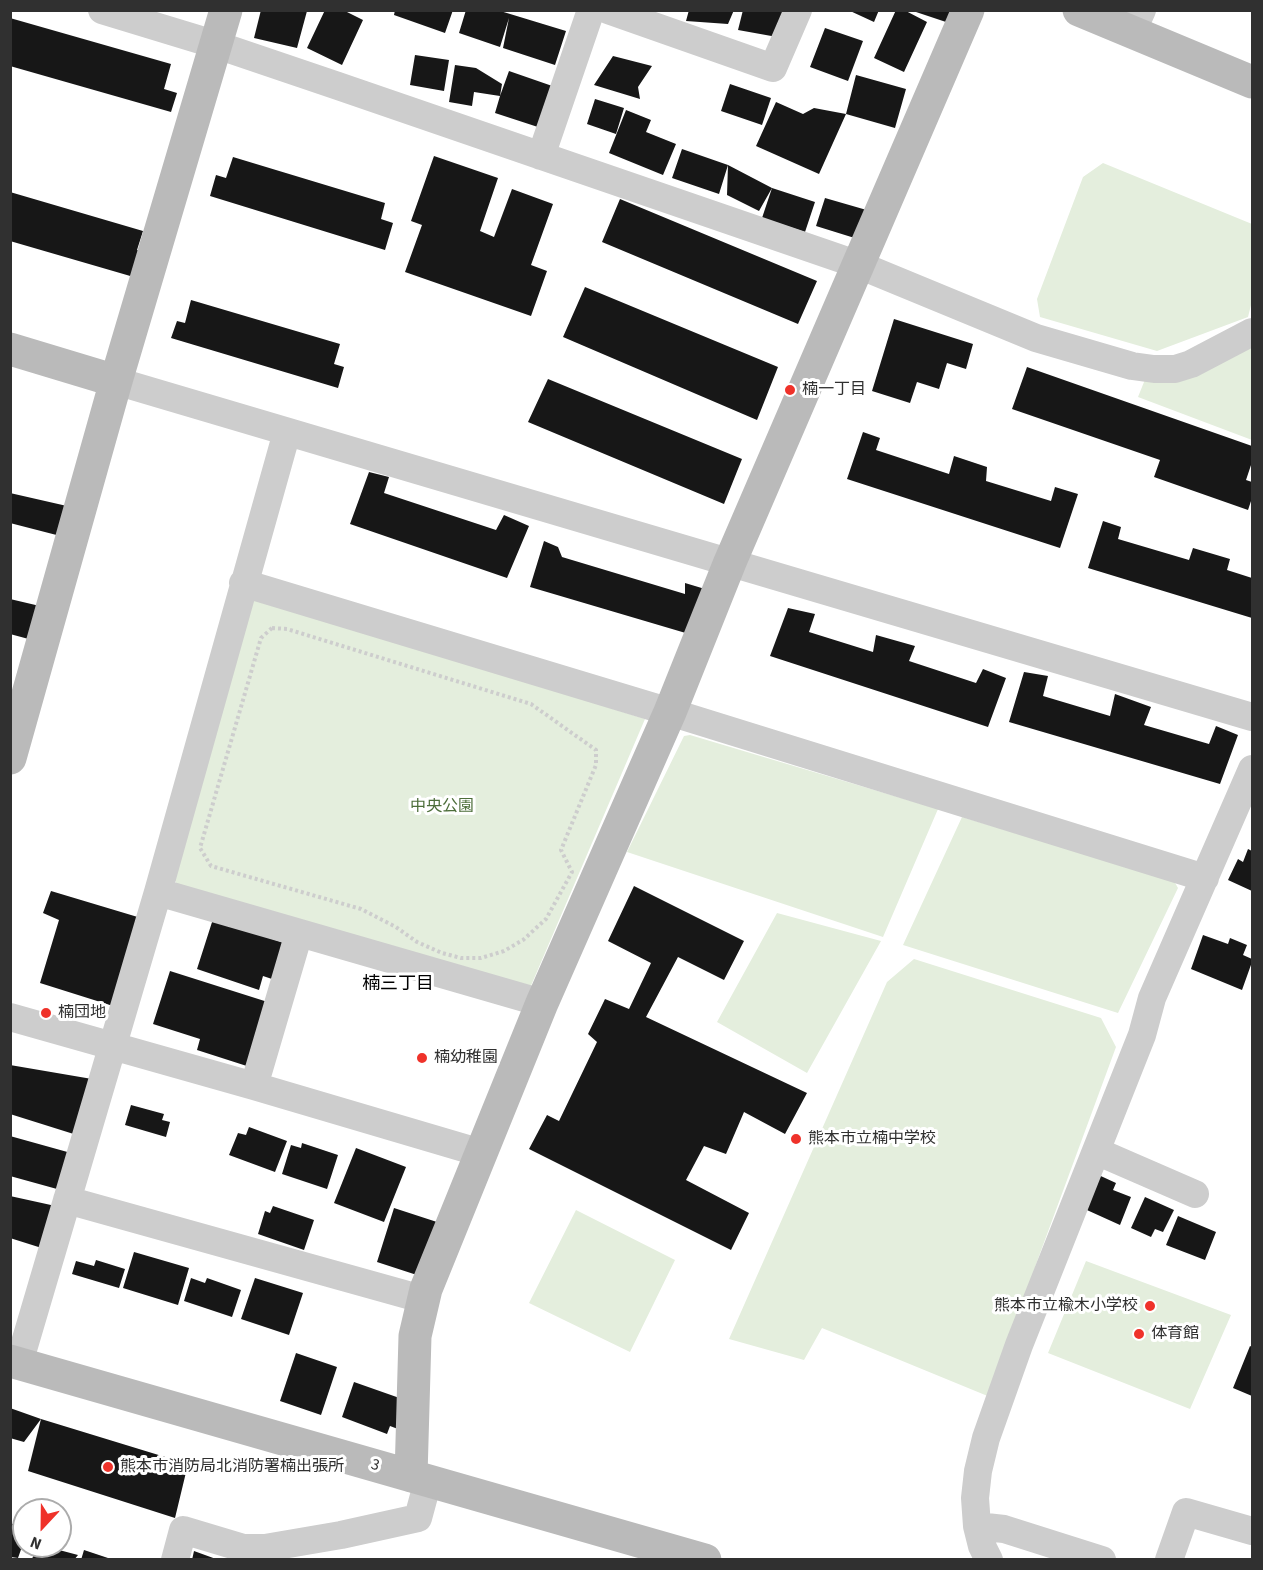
<!DOCTYPE html>
<html>
<head>
<meta charset="utf-8">
<style>
	body { margin:0 }
	#map { position:relative; width:1263px; height:1570px; overflow:hidden; background:#fff; font-family:"Source Sans 3",sans-serif }
	canvas { display:block }
	.frame { position:absolute; inset:0; border:12px solid #303030; pointer-events:none }
	.north { position:absolute; left:12px; top:1498px; width:60px; height:60px; box-sizing:border-box; background:#fff; border:2px solid #acacac; border-radius:50%; rotate:202deg; font-size:16px; font-weight:700; line-height:24px; text-align:center; color:#303030 }
	.north::after { content:''; display:block; margin:auto; width:21px; height:27px; background:#ef322a; clip-path:polygon(50% 0,100% 100%,50% 72%,0 100%) }
</style>
</head>
<body>
<div id="map">
<canvas width="1263" height="1570"></canvas>
<div class="frame"></div>
<div class="north">N</div>
</div>
<script>
const context = document.querySelector('canvas').getContext('2d');
context.lineJoin = 'round';
function fillPath(path, color) {
  context.fillStyle = color;
  context.fill(path, 'evenodd');
}
function stroke(path, color, width, dash) {
  context.strokeStyle = color;
  context.lineWidth = width;
  context.lineCap = dash ? 'butt' : 'round';
  context.setLineDash(dash || []);
  context.stroke(path);
}
function write(font, color, halo, rows, align = 'center') {
  context.font = font + ' "Source Sans 3","Noto Sans JP",sans-serif';
  context.lineWidth = 6;
  context.setLineDash([]);
  context.textBaseline = 'middle';
  context.strokeStyle = halo;
  context.fillStyle = color;
  for (const [text, x, y, turn = 0] of rows) {
    context.save();
    context.translate(x, y);
    context.rotate((+turn || 0) * Math.PI / 180);
    context.textAlign = isNaN(turn) ? turn : align;
    if (halo) context.strokeText(text, 0, 0);
    context.fillText(text, 0, 0);
    context.restore();
  }
}
fillPath(new Path2D(`
	M1103 163 1252 224V301L1248 317 1157 351 1040 317 1037 299 1083 177Z
	M1252 342V440L1138 397 1146 377Z
	M259 598 645 719 530 988 177 884 171 874 250 603Z
	M690 735 938 809 883 937 627 852 684 736Z
	M962 817 1174 881 1178 888 1118 1013 903 945Z
	M777 913 881 941 807 1073 717 1022Z
	M914 959 1101 1018 1116 1047 1039 1256 990 1397 822 1328 804 1360 729 1339 887 982Z
	M576 1210 675 1260 630 1352 529 1303Z
	M1086 1261 1231 1315 1190 1409 1048 1353Z`), '#e4eedd');
fillPath(new Path2D(`
	M261 10 307 11 297 48 254 38Z
	M325 10H343L363 20 342 65 307 48Z
	M395 10H453L445 33 394 15Z
	M466 10H497L566 31 555 65 503 48 509 18 500 47 459 33Z
	M689 10H734L728 24 686 21Z
	M743 10H785L777 37 738 30Z
	M848 10H879L874 22Z
	M896 10H904L927 22 904 72 874 58Z
	M910 10H953L949 23Z
	M10 18 171 64 164 89 177 93 171 112 10 66Z
	M825 28 863 41 848 81 810 67Z
	M415 55 449 60 444 91 410 85Z
	M613 56 652 66 638 87 640 99 594 85Z
	M455 65 476 68 502 84 500 96 509 71 558 88 544 129 495 113 500 96 474 92 472 106 449 102Z
	M856 75 906 89 895 128 846 114Z
	M730 84 771 98 762 125 721 111Z
	M595 99 624 108 616 134 587 124Z
	M776 102 803 114 814 108 846 114 819 174 756 146Z
	M626 110 651 120 646 132 676 144 663 175 609 153Z
	M682 149 728 165 719 194 672 178Z
	M434 156 498 178 480 231 494 237 512 189 553 204 531 265 547 271 531 316 405 272 422 225 411 221Z
	M233 157 385 203 381 219 393 223 385 250 210 196 216 175 226 178Z
	M728 165 772 188 815 202 805 232 762 218 772 188 759 211 727 195Z
	M10 192 143 231 137 250 151 254 144 280 10 241Z
	M825 198 870 211 861 240 816 226Z
	M620 199 817 281 798 324 602 242Z
	M585 287 778 367 757 420 563 337Z
	M191 300 340 344 334 364 344 367 338 388 171 338 177 321 185 323Z
	M894 319 973 344 966 369 947 363 939 389 917 382 910 403 872 391Z
	M1027 367 1252 446V462L1246 480 1252 482V498L1248 510 1154 477 1160 460 1012 409Z
	M548 379 742 459 724 504 528 422Z
	M863 432 880 438 876 450 949 474 954 456 987 467 986 481 1051 501 1055 487 1078 494 1060 548 847 479Z
	M369 472 389 477 384 493 496 530 504 515 529 526 507 578 350 524Z
	M10 493 80 509 72 539 10 523Z
	M1103 521 1121 527 1118 539 1189 560 1193 548 1230 559 1227 570 1252 578V618L1088 568Z
	M544 541 558 547 562 557 685 594V583L705 589 689 634 530 587Z
	M10 599 44 607 36 641 10 634Z
	M788 608 815 614 809 632 873 652 876 635 915 646 909 661 976 683 983 669 1006 678 988 727 770 656Z
	M1024 672 1048 676 1043 696 1110 716 1115 694 1151 707 1144 725 1209 744 1216 726 1238 735 1220 784 1009 722Z
	M1248 849 1252 851V891L1228 880 1238 859 1243 862Z
	M634 886 744 941 724 980 678 957 646 1017 807 1093 785 1134 744 1112 726 1154 704 1146 686 1180 749 1213 731 1250 529 1149 547 1115 559 1121 597 1042 588 1034 605 999 629 1009 651 963 608 941Z
	M51 891 141 918 113 1006 40 983 59 920 43 913Z
	M213 919 293 946 281 982 263 976 259 990 197 969Z
	M1203 935 1228 944 1230 938 1247 945 1243 955 1252 959V962L1242 990 1191 969Z
	M170 971 274 1004 253 1068 197 1050 200 1039 153 1024Z
	M10 1065 92 1079 80 1136 10 1114Z
	M131 1105 164 1114 162 1120 170 1122 166 1137 125 1125Z
	M249 1127 287 1141 275 1172 229 1155 238 1133 246 1135Z
	M10 1136 71 1153 57 1189 10 1176Z
	M302 1143 338 1155 327 1189 282 1174 291 1145 301 1148Z
	M356 1148 406 1167 384 1222 334 1203Z
	M1092 1172 1116 1183 1113 1190 1131 1197 1120 1225 1078 1206Z
	M10 1196 60 1207 48 1250 10 1238Z
	M1145 1197 1174 1210 1163 1232 1155 1229 1151 1237 1131 1228Z
	M273 1206 314 1220 304 1250 258 1234 265 1211 270 1213Z
	M394 1208 440 1223 423 1277 377 1262Z
	M1178 1216 1216 1232 1205 1260 1166 1245Z
	M134 1252 189 1268 178 1305 123 1288Z
	M96 1260 125 1269 119 1288 72 1274 76 1261 94 1266Z
	M191 1278 205 1283 207 1278 241 1290 232 1317 184 1301Z
	M255 1278 303 1293 289 1335 241 1319Z
	M1250 1346 1252 1347V1396L1233 1388Z
	M296 1353 337 1367 321 1415 280 1401Z
	M354 1382 408 1401 398 1429 390 1426 387 1434 342 1417Z
	M10 1408 41 1419 24 1442 10 1438Z
	M41 1419 188 1464 175 1518 28 1471Z
	M10 1523 24 1528V1541L18 1558 10 1557Z
	M40 1546H44L78 1555 74 1560H31Z
	M84 1550 111 1559 110 1560H81Z
	M194 1551 216 1559V1560H192Z`), '#171717');
stroke(new Path2D(`
	M272 628 287 629 531 704 596 750V765L561 850 572 872 546 919 523 940 504 951 481 958H461L442 953 417 942 396 927 361 909 211 866 200 848 261 638Z`), '#cdcdcd', 4, [3, 3]);
stroke(new Path2D(`
	M102 10 217 45 338 86 859 265 1036 338 1132 366 1154 369H1175L1191 364 1252 332
	M608 10 773 68 798 10
	M1132 32 1142 10
	M541 156 591 10
	M116 381 1252 717
	M243 583 670 712 1205 878
	M158 892 542 1003
	M10 1017 254 1086 481 1153
	M254 1086 299 933
	M1096 1151 1195 1194
	M67 1200 422 1299
	M19 1363 158 892 287 432
	M977 1526 1004 1529 1102 1560
	M175 1560 183 1530 243 1548H265L341 1535 418 1518 428 1481
	M989 1560 982 1546 977 1526 975 1498 978 1471 986 1438 1019 1345 1142 1035 1152 998 1252 769
	M1169 1560 1186 1512 1252 1531`), '#cdcdcd', 28);
stroke(new Path2D(`
	M1079 10 1252 82
	M10 349 116 381
	M10 758 116 381 226 10
	M10 1361 705 1560
	M411 1476 415 1336 426 1289 542 1003 670 712 730 562 968 10`), '#bababa', 33);
for (const [x, y, r, color] of [
	[790,390,6,"#ef322a"],
	[46,1013,6,"#ef322a"],
	[422,1058,6,"#ef322a"],
	[796,1139,6,"#ef322a"],
	[1150,1306,6,"#ef322a"],
	[1139,1334,6,"#ef322a"],
	[108,1467,6,"#ef322a"]
]) {
  const dot = new Path2D();
  dot.arc(x, y, r, 0, 2 * Math.PI);
  context.fillStyle = color;
  context.fill(dot);
  stroke(dot, '#fff', 2);
}
write('16px', '#303030', '#fff', [
	["楠一丁目",802,390],
	["楠団地",58,1013],
	["楠幼稚園",434,1058],
	["熊本市立楠中学校",808,1139],
	["熊本市立楡木小学校",1138,1306,"right"],
	["体育館",1151,1334],
	["熊本市消防局北消防署楠出張所",120,1467]
], 'left');
write('16px', '#4d6e3a', '#fff', [
	["中央公園",442,807]
]);
write('16px', '#303030', '#fff', [
	["3",375,1466,16]
]);
write('18px', '#000', '#fff', [
	["楠三丁目",398,985]
]);
</script>
</body>
</html>
